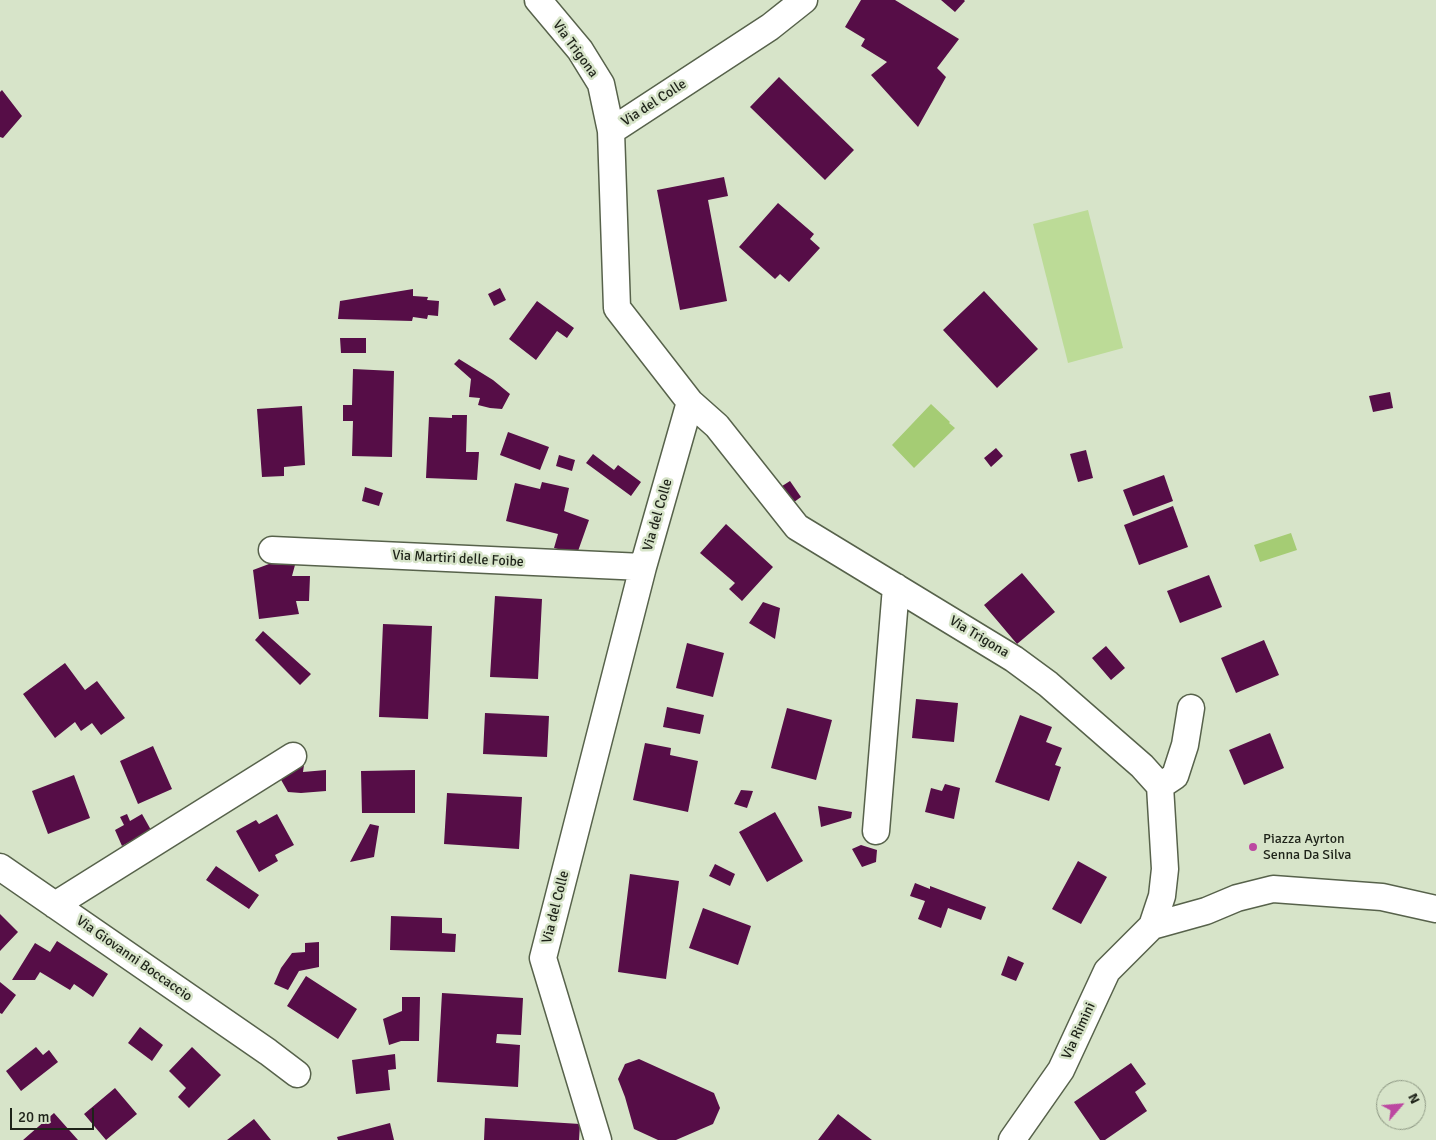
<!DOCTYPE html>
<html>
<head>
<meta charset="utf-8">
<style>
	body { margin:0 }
	#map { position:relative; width:1436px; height:1140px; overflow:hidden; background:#d7e4c9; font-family:Signika,sans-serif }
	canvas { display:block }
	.north { position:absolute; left:1376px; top:1080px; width:50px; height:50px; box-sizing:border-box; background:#d7e4c9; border:1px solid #8d9783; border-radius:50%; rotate:63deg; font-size:14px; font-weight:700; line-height:20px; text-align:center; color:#1e2319 }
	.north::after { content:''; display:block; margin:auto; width:18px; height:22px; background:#bc48a1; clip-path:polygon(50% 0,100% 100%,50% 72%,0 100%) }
	.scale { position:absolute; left:10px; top:1108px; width:84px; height:22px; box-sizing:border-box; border:2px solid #1e2319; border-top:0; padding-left:6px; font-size:15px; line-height:18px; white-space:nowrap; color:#1e2319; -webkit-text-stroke:4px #d7e4c9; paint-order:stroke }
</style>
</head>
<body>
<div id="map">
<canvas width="1436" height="1140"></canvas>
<div class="north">N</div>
<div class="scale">20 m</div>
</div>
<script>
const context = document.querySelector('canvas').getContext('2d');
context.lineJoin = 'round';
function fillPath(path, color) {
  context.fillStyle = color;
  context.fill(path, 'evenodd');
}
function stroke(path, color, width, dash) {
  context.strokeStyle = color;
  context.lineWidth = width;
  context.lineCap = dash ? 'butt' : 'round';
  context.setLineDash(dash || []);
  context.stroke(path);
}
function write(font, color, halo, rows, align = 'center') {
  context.font = font + ' Signika,sans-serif';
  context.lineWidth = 5;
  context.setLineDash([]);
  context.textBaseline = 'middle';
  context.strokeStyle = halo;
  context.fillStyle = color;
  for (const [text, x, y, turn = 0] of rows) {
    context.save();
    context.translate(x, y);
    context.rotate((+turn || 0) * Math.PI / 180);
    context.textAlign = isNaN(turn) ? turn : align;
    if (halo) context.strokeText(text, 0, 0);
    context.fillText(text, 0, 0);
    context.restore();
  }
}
fillPath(new Path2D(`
	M1088 210 1123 348 1068 363 1033 224Z`), '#bcdb97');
fillPath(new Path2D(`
	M931 404 950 422 949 423 955 428 914 468 892 445Z
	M1291 533 1297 550 1260 562 1254 545Z`), '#a5cc74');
fillPath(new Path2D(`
	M861 0H895L959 39 937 68 946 77 918 127 871 75 887 62 861 46 865 39 845 27Z
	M941 0H964L965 1 955 12Z
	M779 77 854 150 825 180 750 107Z
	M2 90 22 116 3 138 0 137V92Z
	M724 177 728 196 708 200 727 301 680 310 657 190Z
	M778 203 814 234 810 239 820 248 789 282 780 274 775 279 739 247Z
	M500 288 506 300 494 306 488 294Z
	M413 289V296L428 297 427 300 439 301 438 316 428 315 427 319 413 317 412 321 338 319 340 301Z
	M984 291 1038 349 997 388 943 330Z
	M537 301 574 328 567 338 557 331 536 360 509 339Z
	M340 338H366V353H341Z
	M459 359 493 380 510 394 502 409 490 408 478 405 480 398 469 397 471 379 454 364Z
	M353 369 394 371 392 457 352 456 353 421H343V405H352Z
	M1390 392 1393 408 1373 412 1369 396Z
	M302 406 305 465 284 467V476L262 477 257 409Z
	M452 415H467L466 452H479L477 480 426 478 429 417 452 418Z
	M508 432 549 447 540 470 500 455Z
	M996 448 1003 456 991 467 984 458Z
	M1086 450 1093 478 1078 482 1070 454Z
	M593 454 614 470 618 465 641 482 631 496 586 463Z
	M559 455 575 460 572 471 556 466Z
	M1164 475 1173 501 1133 516 1123 490Z
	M790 481 801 497 790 505 779 488Z
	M542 482 569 488 564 511 589 520 577 554 554 548 558 534 506 521 515 483 540 489Z
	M365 487 383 493 379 506 362 501Z
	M1173 506 1188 547 1139 565 1124 525Z
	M726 524 773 567 742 601 729 589 735 583 700 553Z
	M269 564 295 565 292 576H310L309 601H296L299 614 259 619 253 570Z
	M1022 573 1055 612 1017 644 984 605Z
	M1209 575 1222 607 1180 623 1167 591Z
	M495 596 542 599 538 679 490 677Z
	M763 602 780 608 775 639 749 623Z
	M383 624 432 626 428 719 379 717Z
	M263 631 311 674 300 685 255 640Z
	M1264 640 1279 675 1236 693 1221 658Z
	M687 643 724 653 713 697 676 688Z
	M1106 646 1125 668 1111 680 1092 658Z
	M65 663 85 690 97 681 125 718 101 735 92 723 81 731 75 722 55 738 23 694Z
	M916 699 958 703 954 742 912 738Z
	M667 707 704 715 700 734 663 727Z
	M787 708 832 720 816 780 771 768Z
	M485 713 549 716 547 757 483 754Z
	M1020 715 1052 727 1046 742 1062 748 1055 765 1061 767 1049 801 995 782Z
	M1270 733 1284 768 1244 785 1229 750Z
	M645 743 671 748 670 755 698 761 688 812 633 800Z
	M153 746 172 789 138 804 120 761Z
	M304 765 303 772 326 770V791L301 793 288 792 280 778Z
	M415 770V813H362L361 771Z
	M74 775 90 818 48 834 32 791Z
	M945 784 960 788 954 819 925 812 931 788 942 791Z
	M741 790 753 791 747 808 734 804Z
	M447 793 522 797 519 849 444 844Z
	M818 806 852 812 851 818 821 827Z
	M775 812 803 861 767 882 739 832Z
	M127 814 130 821 142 814 151 830 122 846 115 830 124 825 120 817Z
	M277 814 294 845 275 855 278 861 259 872 236 831 256 820 259 824Z
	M370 824 379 826 374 857 350 862Z
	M861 845 877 850 876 862 862 867 852 849Z
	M1078 861 1107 877 1081 924 1052 909Z
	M715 864 735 874 730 886 709 876Z
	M216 866 259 895 249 909 206 880Z
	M630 874 679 881 666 979 618 972Z
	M915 883 930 889V886L986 907 981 920 948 908 941 928 918 919 925 901 910 896Z
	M703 908 751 926 738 965 689 948Z
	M0 914 18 932 0 951Z
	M391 916 442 918V933L456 934 455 952 390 950Z
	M57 941 108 974 93 997 74 984 70 990 40 972 35 980H12L35 943 50 952Z
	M319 942V967L299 971 288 990 274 984 281 968 292 953 305 952V943Z
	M1008 956 1024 963 1016 981 1001 975Z
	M306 976 357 1009 338 1039 287 1006Z
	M0 982 16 995 2 1014 0 1013Z
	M442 993 523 998 521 1035 497 1034 496 1043 520 1045 518 1087 437 1082Z
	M402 997H420L419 1041H401L389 1045 383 1019 402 1011Z
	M140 1027 163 1045 152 1061 128 1043Z
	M36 1047 43 1055 49 1050 58 1062 21 1091 6 1071Z
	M192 1047 221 1075 189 1108 178 1097 186 1088 169 1071Z
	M395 1054 396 1069 388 1070 390 1090 356 1094 352 1060Z
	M639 1059 714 1093 720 1108 713 1124 676 1140H658L634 1129 625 1097 618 1079 625 1064Z
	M1131 1063 1146 1084 1135 1092 1147 1111 1105 1140H1100L1074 1102Z
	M115 1088 137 1114 106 1140 84 1114Z
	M54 1113 78 1140H23Z
	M838 1114 872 1140H818Z
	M485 1118 580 1124 579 1140H484Z
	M254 1119 271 1140H227Z
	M390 1123 394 1140H338L337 1137Z`), '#560d47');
const street = new Path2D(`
	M538 0 580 50 601 84 611 131
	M690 402 717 426 797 527 1014 659 1048 684 1142 766 1160 786 1165 869 1162 896 1152 926 1107 971 1061 1070 1012 1140
	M272 550 643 567
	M1160 786 1175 776 1185 745 1191 708
	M876 831 896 587
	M0 867 268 1052 297 1074
	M55 905 293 756
	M1152 926 1206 911 1237 898 1273 889 1382 897 1436 909
	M598 1140 543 958 643 567 690 402 617 308 611 131 770 27 804 0`);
stroke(street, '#57624b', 29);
stroke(street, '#fff', 26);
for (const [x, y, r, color] of [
	[1253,847,5,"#bc48a1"]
]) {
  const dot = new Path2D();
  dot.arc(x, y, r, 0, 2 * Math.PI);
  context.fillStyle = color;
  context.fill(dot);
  stroke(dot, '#d7e4c9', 2);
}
write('14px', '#1e2319', '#d7e4c9', [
	["Via Trigona",575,49,54],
	["Via del Colle",654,103,-33],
	["Via del Colle",658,515,-74],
	["Via Martiri delle Foibe",458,559,3],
	["Via Trigona",979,637,31],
	["Via del Colle",556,907,-76],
	["Via Giovanni Boccaccio",134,959,35],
	["Via Rimini",1079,1031,-65]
]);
write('14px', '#1e2319', '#d7e4c9', [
	["Piazza Ayrton",1263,839],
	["Senna Da Silva",1263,855]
], 'left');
</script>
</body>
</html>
